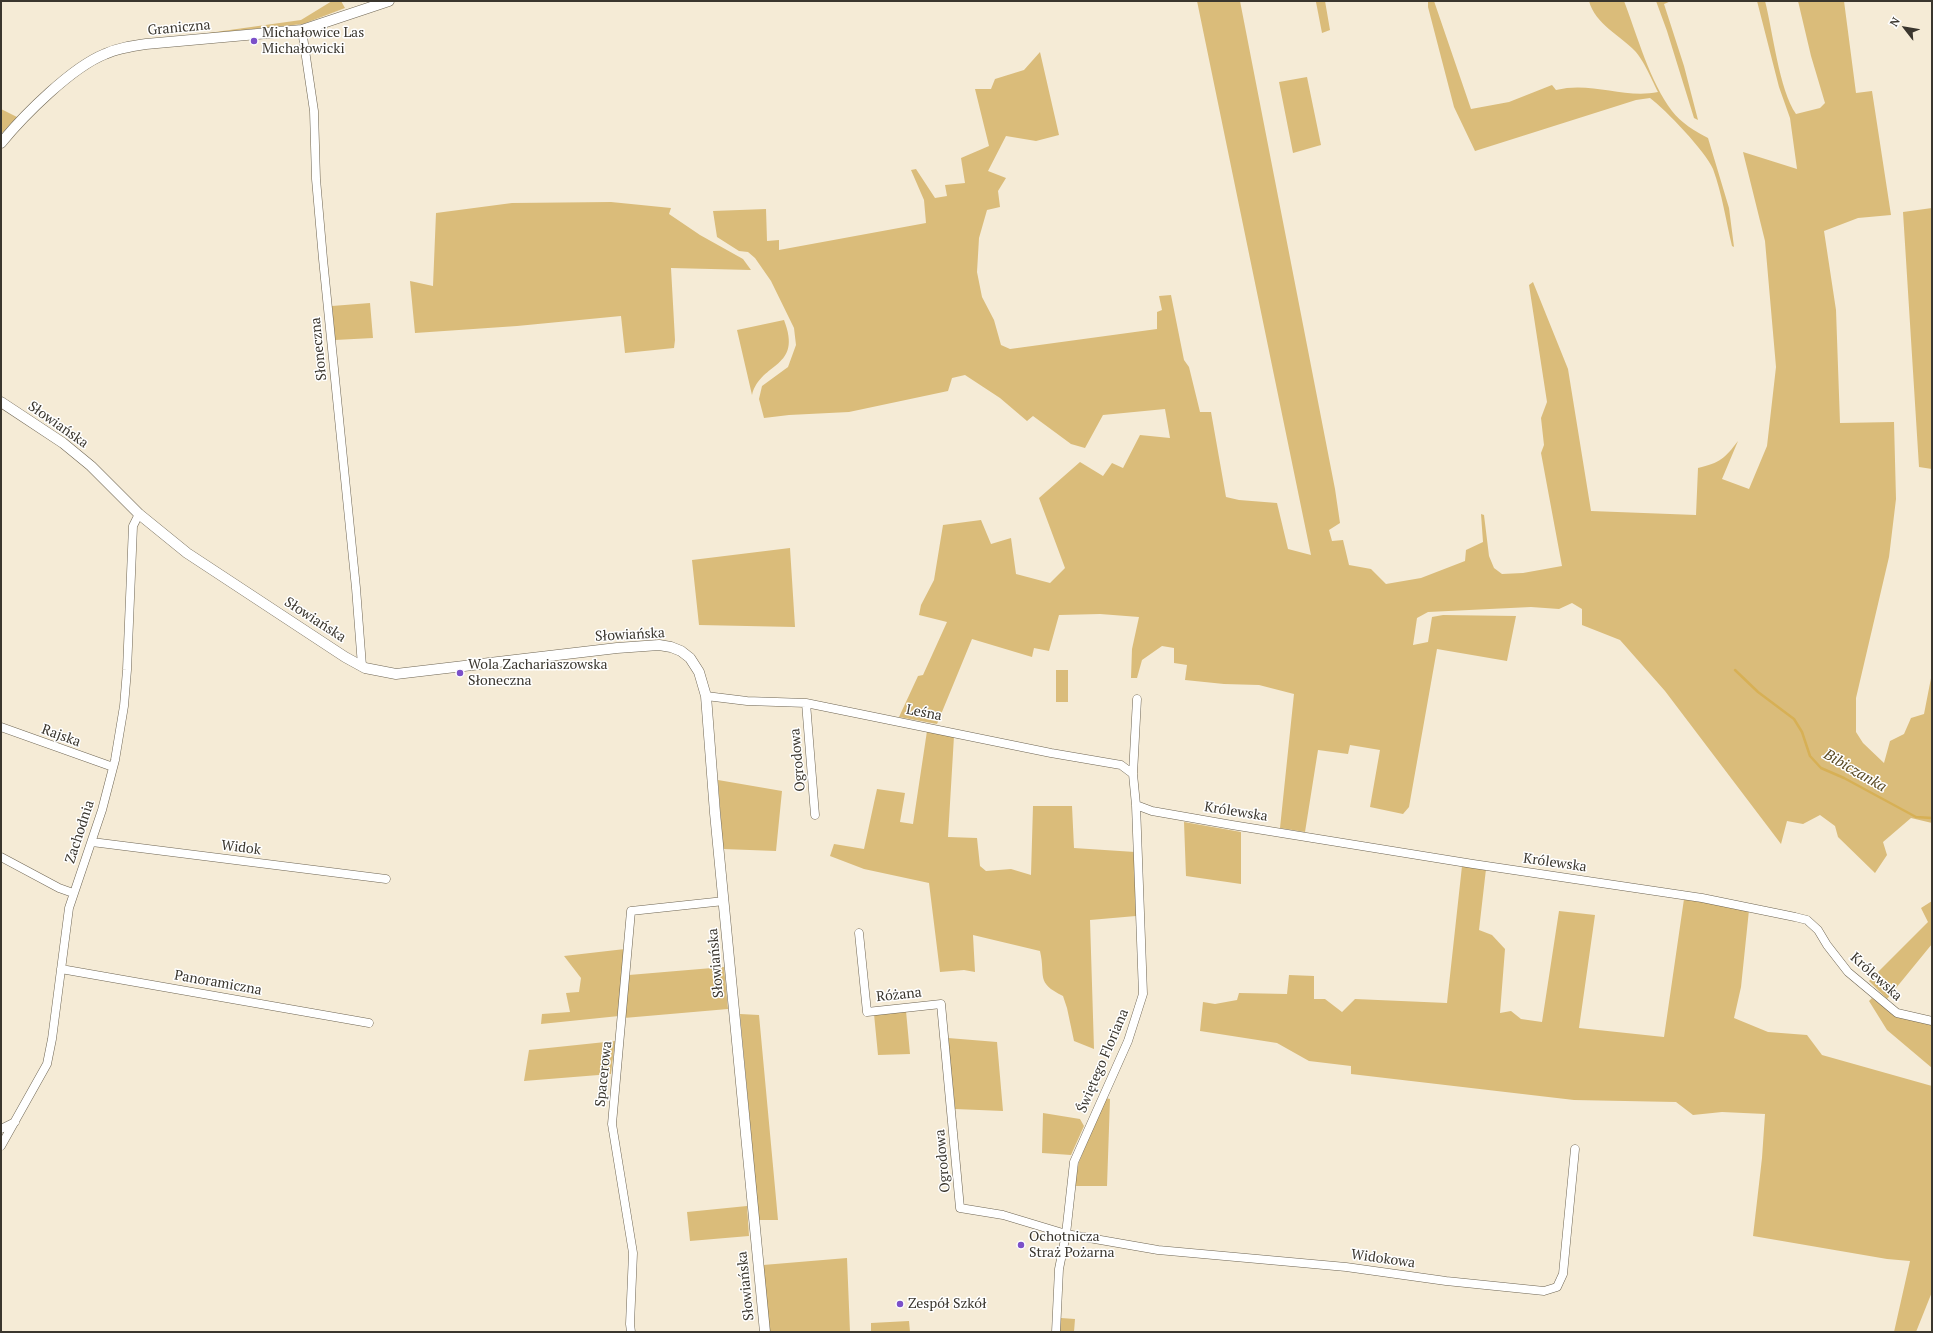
<!DOCTYPE html>
<html>
<head>
<meta charset="utf-8">
<style>
	body { margin:0 }
	#map { position:relative; width:1933px; height:1333px; overflow:hidden; background:#f5ebd6; font-family:"PT Serif",serif }
	canvas { display:block }
	.frame { position:absolute; inset:0; border:2px solid #3a362e; pointer-events:none }
	.north { position:absolute; left:1885px; top:8px; width:40px; height:40px; -webkit-text-stroke:3px #fff; paint-order:stroke; rotate:301deg; font-size:11px; font-weight:700; line-height:16px; text-align:center; color:#3a362e }
	.north::after { content:''; display:block; margin:auto; width:14px; height:18px; background:#3a362e; clip-path:polygon(50% 0,100% 100%,50% 72%,0 100%) }
</style>
</head>
<body>
<div id="map">
<canvas width="1933" height="1333"></canvas>
<div class="frame"></div>
<div class="north">N</div>
</div>
<script>
const context = document.querySelector('canvas').getContext('2d');
context.lineJoin = 'round';
function fillPath(path, color) {
  context.fillStyle = color;
  context.fill(path, 'evenodd');
}
function stroke(path, color, width, dash) {
  context.strokeStyle = color;
  context.lineWidth = width;
  context.lineCap = dash ? 'butt' : 'round';
  context.setLineDash(dash || []);
  context.stroke(path);
}
function write(font, color, halo, rows, align = 'center') {
  context.font = font + ' "PT Serif",serif';
  context.lineWidth = 3;
  context.setLineDash([]);
  context.textBaseline = 'middle';
  context.strokeStyle = halo;
  context.fillStyle = color;
  for (const [text, x, y, turn = 0] of rows) {
    context.save();
    context.translate(x, y);
    context.rotate((+turn || 0) * Math.PI / 180);
    context.textAlign = isNaN(turn) ? turn : align;
    if (halo) context.strokeText(text, 0, 0);
    context.fillText(text, 0, 0);
    context.restore();
  }
}
fillPath(new Path2D(`
	M332 1H341L345 8 303 24 194 35 301 20Z
	M1197 1H1240L1335 489 1340 523 1329 530 1332 541 1343 540 1349 565 1371 569 1386 584 1421 578 1465 561 1466 550 1483 542 1481 514 1484 515 1489 556 1494 568 1502 574 1523 573 1562 566 1541 453 1544 445 1541 418 1547 402 1529 285 1533 282 1568 369 1591 511 1696 515 1698 468C1720 463 1725 458 1738 441L1722 479 1749 489 1767 446 1776 367 1765 241 1743 152 1797 169 1790 118 1779 87 1757 1H1765C1773 32 1779 89 1796 114L1820 108 1825 103 1811 56 1798 1H1844L1856 93 1872 91 1891 215 1858 218 1824 231 1836 310 1840 423 1894 422 1896 499 1889 557 1856 698V732L1863 743 1884 763 1890 741 1904 734 1911 718 1924 714 1932 673V823L1911 818 1883 842 1887 855 1875 873 1838 837 1835 826 1820 815 1803 824 1787 821 1781 844 1665 691 1628 649 1620 640 1582 625V609L1572 603 1559 609 1531 607 1428 612 1417 618 1413 645 1428 642 1432 617 1443 615 1516 616 1507 661 1437 649 1409 807 1403 814 1370 807 1380 750 1350 745 1348 754 1318 750 1305 832 1280 828 1294 694 1259 685 1224 684 1185 680 1187 665 1174 663V648L1162 646 1142 660 1137 678H1131L1132 649 1139 617 1100 614 1059 615 1049 651 1034 648 1032 657 972 639 937 724 899 717 918 676 923 675 947 622 919 615 921 605 934 580 943 525 981 520 991 544 1011 538 1016 574 1050 583 1065 568 1039 498 1080 462 1103 476 1112 463 1123 468 1140 435 1170 438 1165 409 1103 415 1085 448 1071 444 1033 416 1027 421 1000 398 965 375 952 378 948 391 849 412 789 415 764 418 759 399 762 386 788 367 796 345 794 328 771 281 755 258 748 252 739 251 717 237 713 211 766 209 767 241 779 240V250L926 223 924 200 911 170 916 169 935 198 947 196 945 185 965 183 961 158 989 146 975 89H991L995 79 1024 70 1040 52 1059 135 1036 141 1006 136 988 171 1006 178 998 191 1000 207 987 210 979 238 977 272 982 297 994 320 1001 345 1010 349 1157 329V312L1162 310 1159 296 1171 295 1184 360 1189 367 1200 412H1211L1226 497 1239 500 1277 503 1288 549 1311 555Z
	M1325 1 1330 30 1322 33 1316 2Z
	M1428 1H1434L1471 109 1509 102 1552 85 1556 90C1591 81 1624 99 1658 92 1653 82 1643 59 1635 51 1620 35 1595 24 1589 1H1624C1637 35 1650 82 1672 111 1680 122 1696 132 1708 138L1729 208 1734 247 1732 246C1726 221 1722 193 1713 169 1706 152 1665 109 1650 98L1636 100 1475 151 1454 107 1428 7Z
	M1656 1H1671L1664 4 1684 66 1698 120 1694 118 1667 31Z
	M1307 77 1321 145 1293 153 1279 82Z
	M1 109 17 117 1 134Z
	M611 202 671 208 669 214 700 235 743 259 751 270 671 268 675 340 674 348 625 353 621 316 517 326 415 333 410 281 433 286 436 213 512 203Z
	M1932 208V469L1919 467 1903 212Z
	M370 303 373 338 335 340 332 306Z
	M784 320C803 369 761 361 752 395L737 330Z
	M790 548 795 627 699 625 692 560Z
	M1056 670H1068V702H1056Z
	M927 731 954 736 948 837 977 838 980 866 986 871 1011 869 1031 875 1033 806H1072L1074 848 1135 852 1136 916 1090 920 1094 1049 1074 1041 1067 1008 1063 996C1035 982 1046 977 1040 951L973 935 975 972 964 970 940 972 929 883 864 869 830 856 834 844 864 849 877 789 905 793 900 822 913 824Z
	M718 780 782 791 776 851 723 849Z
	M1184 822 1241 832V884L1186 876Z
	M1462 866 1486 869 1479 930 1492 935 1505 949 1500 1013 1511 1011 1521 1019 1542 1022 1559 911 1595 915 1579 1028 1664 1037 1684 899 1749 910 1741 987 1734 1018 1768 1032 1807 1035 1822 1055 1932 1086V1292L1916 1332H1894L1910 1261 1887 1259 1753 1236 1762 1158 1765 1114 1722 1112 1693 1115 1676 1102 1574 1100 1351 1074V1066L1309 1061 1277 1043 1200 1031 1203 1002 1215 1004 1237 1000 1239 993 1287 994 1289 975 1314 976V999H1325L1342 1012 1355 999 1447 1003Z
	M1932 901V944L1887 999 1869 981 1928 922 1921 908Z
	M625 949 619 1016 541 1024 542 1014 570 1012 566 993 579 992 581 978 564 956Z
	M724 967 728 1009 624 1018 629 975Z
	M1872 998 1897 1017 1932 1025V1068L1887 1030 1869 1001Z
	M906 1011 910 1054 878 1055 874 1014Z
	M740 1014 759 1015 778 1220H759Z
	M948 1038 997 1042 1003 1111 955 1109Z
	M615 1041 611 1074 524 1081 529 1050Z
	M1105 1098 1110 1099 1107 1186H1074L1079 1162Z
	M1043 1113 1080 1119 1084 1126 1071 1155 1042 1153Z
	M747 1206 749 1236 690 1241 687 1212Z
	M847 1258 850 1332H770L763 1265Z
	M1061 1318 1075 1319 1074 1332H1059Z
	M909 1321 910 1332H871V1323Z`), '#dabc7a');
stroke(new Path2D(`
	M1735 670 1758 692 1794 719 1802 732 1810 756 1821 768 1844 778 1916 817 1932 818`), '#d7b055', 2.5);
const minor = new Path2D(`
	M302 30 314 111 316 179 323 259 356 588 362 666
	M706 696 747 701 806 703 1051 753 1121 765 1133 774
	M806 703 815 815
	M1 727 113 767
	M1136 805 1152 811 1232 825 1473 864 1702 898 1795 917 1807 920 1818 930 1827 945 1848 972 1897 1013 1932 1021
	M92 842 386 879
	M1 857 59 888 73 893
	M859 933 867 1012 941 1004 960 1208 1003 1215 1066 1234 1158 1250 1346 1267 1446 1281 1544 1291 1557 1287 1563 1274 1575 1149
	M61 969 369 1023
	M1 1129 15 1122
	M1 1146 47 1064 52 1039 69 908 102 810 115 760 124 706 127 670 133 526 139 514
	M631 1332 630 1324 633 1253 612 1124 631 911 724 901
	M1056 1332 1059 1269 1066 1234 1074 1162 1128 1041 1143 994 1136 805 1133 774 1137 699`);
const tertiary = new Path2D(`
	M1 143C24 115 72 67 105 54 118 48 132 46 146 44L302 30 389 1
	M1 402 63 443 91 466 139 514 187 553 345 657 365 668 396 674 617 648 659 645 671 647 681 651 690 658 699 672 706 696 715 813 765 1332`);
stroke(minor, '#6e6553', 9);
stroke(tertiary, '#6e6553', 11);
stroke(minor, '#fff', 8);
stroke(tertiary, '#fff', 10);
for (const [x, y, r, color] of [
	[254,41,4,"#7b50c9"],
	[460,673,4,"#7b50c9"],
	[1021,1245,4,"#7b50c9"],
	[900,1304,4,"#7b50c9"]
]) {
  const dot = new Path2D();
  dot.arc(x, y, r, 0, 2 * Math.PI);
  context.fillStyle = color;
  context.fill(dot);
  stroke(dot, '#fff', 1.5);
}
write('14px', '#3a362e', '#fff', [
	["Graniczna",179,28,-5],
	["Słoneczna",319,349,-96],
	["Słowiańska",58,425,35],
	["Słowiańska",315,620,33],
	["Słowiańska",630,635,-3],
	["Leśna",924,713,11],
	["Rajska",61,736,20],
	["Ogrodowa",798,760,-95],
	["Królewska",1236,812,9],
	["Zachodnia",80,832,-72],
	["Widok",241,848,7],
	["Królewska",1555,863,8],
	["Słowiańska",716,963,-95],
	["Królewska",1876,977,42],
	["Panoramiczna",218,983,10],
	["Różana",899,995,-6],
	["Świętego Floriana",1103,1061,-67],
	["Spacerowa",604,1074,-84],
	["Ogrodowa",943,1161,-95],
	["Widokowa",1383,1259,8],
	["Słowiańska",746,1286,-96]
]);
write('14px', '#3a362e', '#fff', [
	["Michałowice Las",262,33],
	["Michałowicki",262,49],
	["Wola Zachariaszowska",468,665],
	["Słoneczna",468,681],
	["Ochotnicza",1029,1237],
	["Straż Pożarna",1029,1253],
	["Zespół Szkół",908,1304]
], 'left');
write('italic 15px', '#594922', '#fff', [
	["Bibiczanka",1855,771,30]
]);
</script>
</body>
</html>
